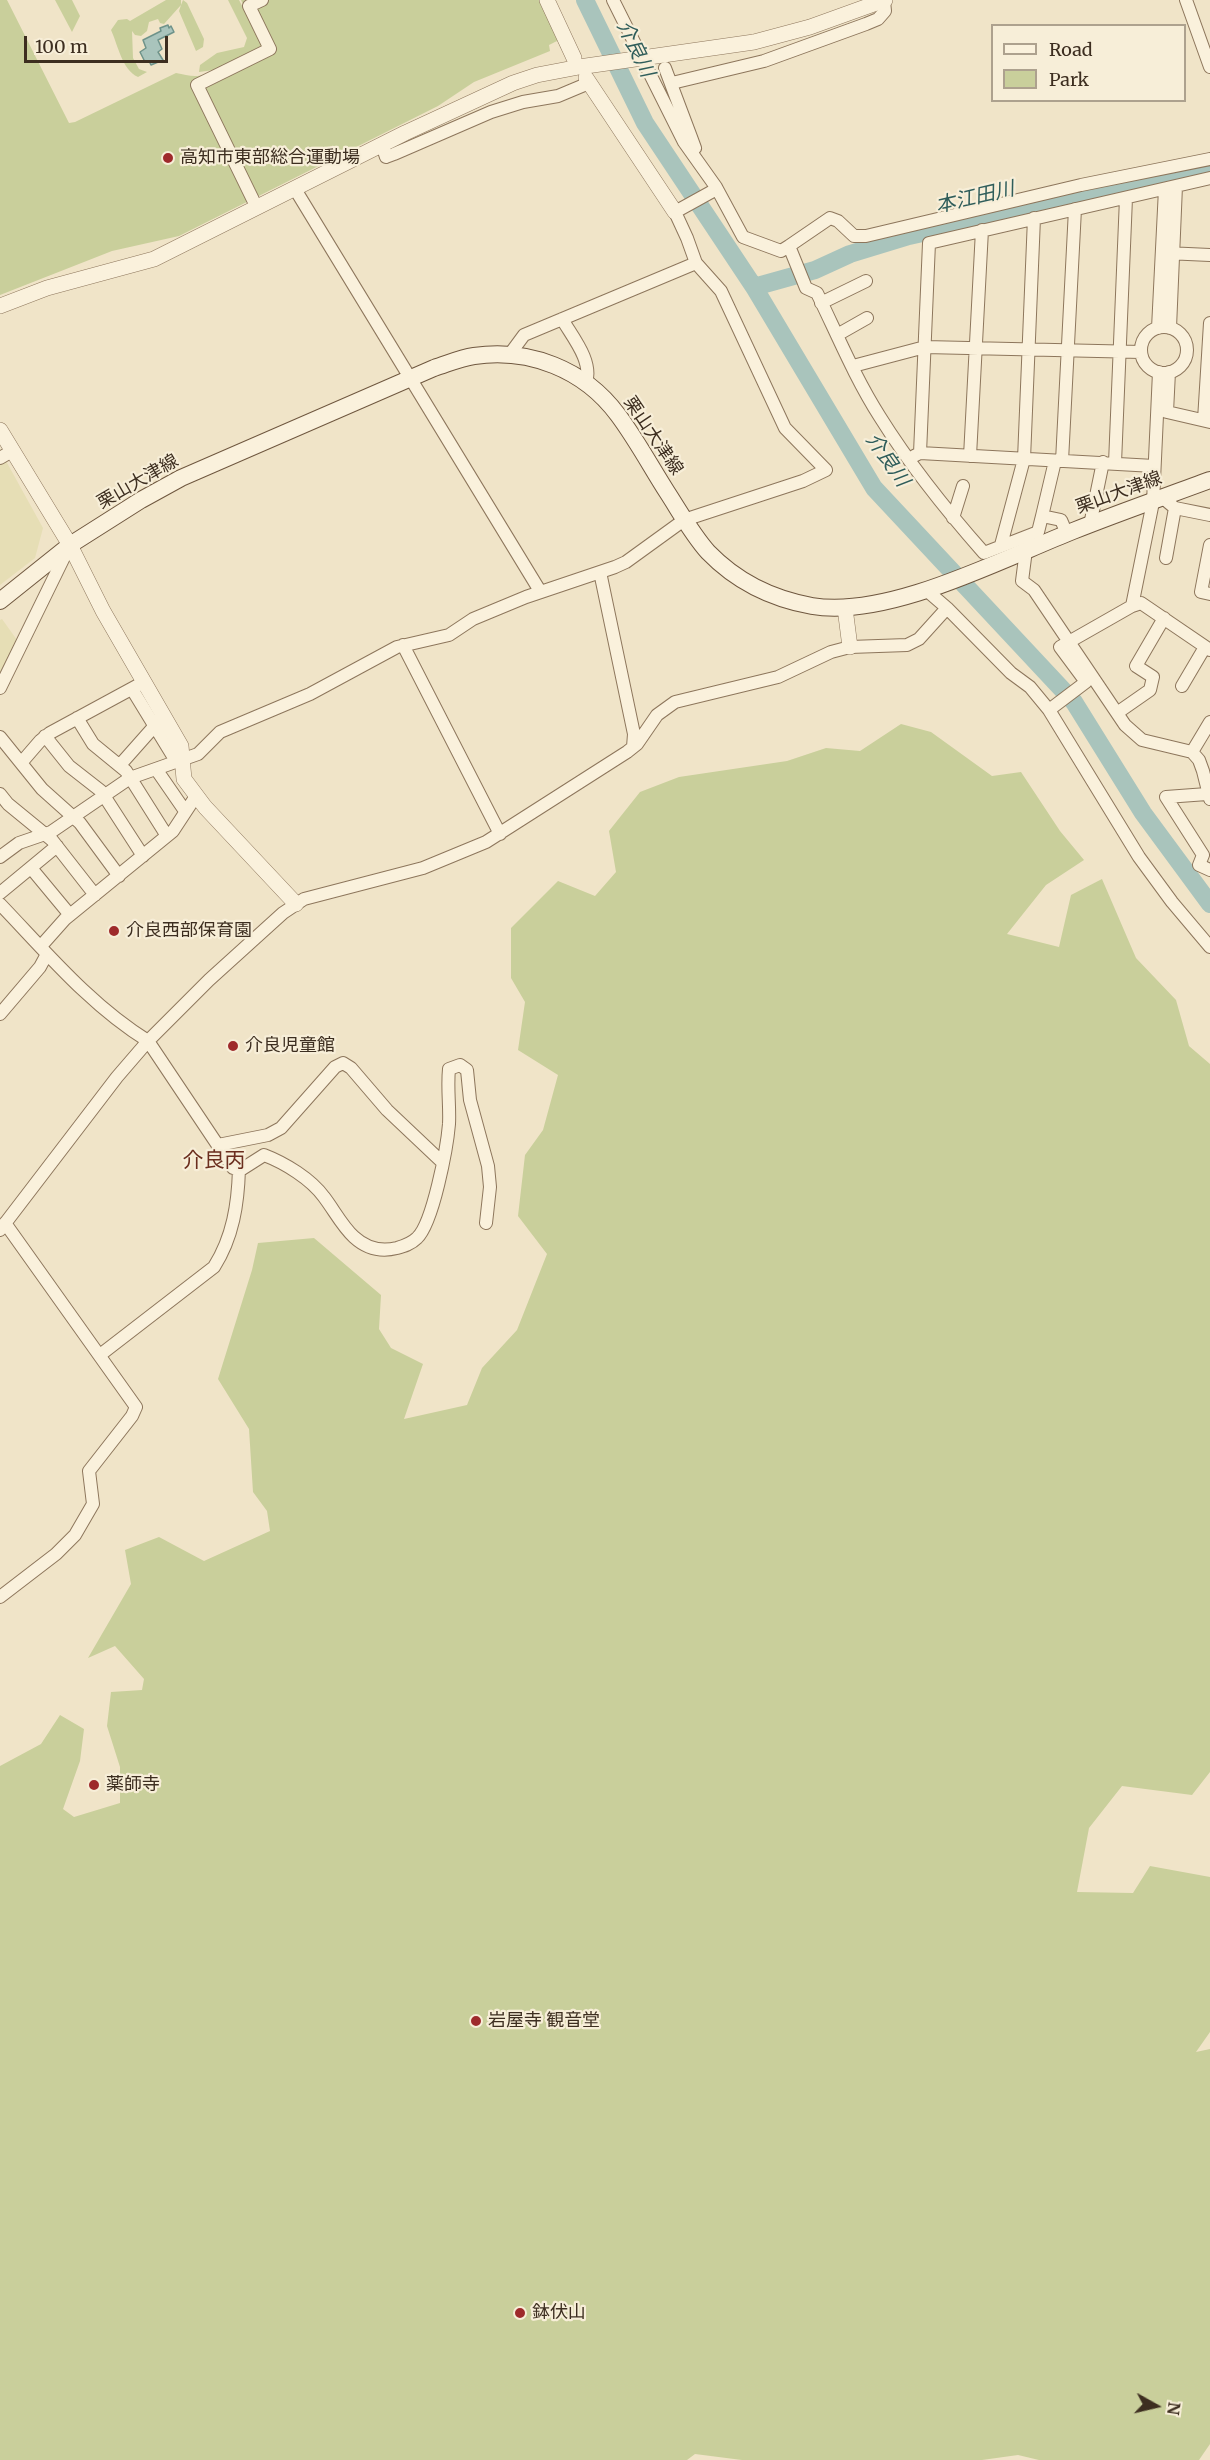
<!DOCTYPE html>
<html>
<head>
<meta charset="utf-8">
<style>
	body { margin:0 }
	#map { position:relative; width:1210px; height:2460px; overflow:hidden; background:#f0e4c8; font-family:Merriweather,serif }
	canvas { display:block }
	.legend { position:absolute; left:991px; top:24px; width:195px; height:78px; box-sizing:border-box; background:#f7eed8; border:2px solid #ada18e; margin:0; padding:8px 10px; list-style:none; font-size:18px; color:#3d2e20 }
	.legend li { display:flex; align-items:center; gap:12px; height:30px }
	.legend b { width:30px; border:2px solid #ada18e }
	.north { position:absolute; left:1126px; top:2376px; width:60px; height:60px; -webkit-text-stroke:4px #f7eed8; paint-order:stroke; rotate:98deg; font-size:16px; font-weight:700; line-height:24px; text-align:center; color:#3d2e20 }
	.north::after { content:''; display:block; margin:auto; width:21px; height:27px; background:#3d2e20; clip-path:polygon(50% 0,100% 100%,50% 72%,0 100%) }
	.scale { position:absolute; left:24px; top:36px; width:144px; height:27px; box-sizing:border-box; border:3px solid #3d2e20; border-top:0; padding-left:8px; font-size:18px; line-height:21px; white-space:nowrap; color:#3d2e20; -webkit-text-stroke:4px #f7eed8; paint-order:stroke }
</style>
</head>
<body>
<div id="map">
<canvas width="1210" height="2460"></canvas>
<ul class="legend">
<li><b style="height:8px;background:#faf1dc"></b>Road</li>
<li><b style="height:16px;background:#c9cf9b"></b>Park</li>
</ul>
<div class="north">N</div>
<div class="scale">100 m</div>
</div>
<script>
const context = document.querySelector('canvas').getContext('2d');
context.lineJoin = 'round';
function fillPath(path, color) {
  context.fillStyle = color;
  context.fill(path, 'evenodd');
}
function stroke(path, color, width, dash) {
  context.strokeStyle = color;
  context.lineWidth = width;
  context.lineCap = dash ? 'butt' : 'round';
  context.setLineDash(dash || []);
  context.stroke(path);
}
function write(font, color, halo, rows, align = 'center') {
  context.font = font + ' Merriweather,"Noto Sans JP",serif';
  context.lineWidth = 4.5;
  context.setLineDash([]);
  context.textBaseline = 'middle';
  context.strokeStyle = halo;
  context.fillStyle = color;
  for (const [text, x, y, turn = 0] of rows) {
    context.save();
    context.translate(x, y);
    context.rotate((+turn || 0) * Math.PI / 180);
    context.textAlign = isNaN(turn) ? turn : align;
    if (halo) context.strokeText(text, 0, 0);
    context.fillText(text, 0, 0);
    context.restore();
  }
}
fillPath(new Path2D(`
	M6 461 43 528 35 558 0 585V464Z
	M2 619 17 640 0 679V620Z`), '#e6deb5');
fillPath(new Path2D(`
	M0 0H7L69 123 75 122 176 73C190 76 200 79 214 70L199 72 200 65 217 53 244 47 247 38 228 0H239L259 39 241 0H542L558 38 557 41 549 45 550 51 474 82 438 106 179 236 112 251 0 295Z
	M55 0H72L80 16 72 32Z
	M166 0H181V5L183 0 187 3 204 39 203 47 196 51 179 11 181 5 164 24 160 23 158 19 149 22 147 31 141 36 135 35 132 31 133 58 139 69 147 72 138 77C122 70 118 45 111 30L118 20 127 19 130 21Z
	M901 724 931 732 992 776 1021 772 1060 831 1084 860 1046 885 1007 934 1059 947 1071 895 1102 879 1136 958 1176 1000 1189 1046 1210 1064V1772L1192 1795 1122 1786 1089 1828 1077 1892 1133 1893 1150 1866 1210 1877V2032L1196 2052 1210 2049V2444L1199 2460H1039L1018 2455 982 2460H742L695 2454 687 2460H0V1766L41 1744 60 1715 84 1729 80 1761 63 1809 74 1817 120 1803V1767L107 1726 111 1692 142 1690 144 1679 115 1646 88 1658 131 1584 125 1550 159 1537 204 1561 270 1531 267 1511 253 1492 249 1429 218 1379 252 1270 258 1243 314 1238 381 1295 379 1329 391 1348 423 1364 404 1419 467 1405 482 1368 517 1330 547 1254 518 1216 525 1155 543 1130 558 1075 518 1050 525 1002 511 978V928L558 881 595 896 616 872 609 831 640 792 679 777 787 761 826 748 860 751Z`), '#c9cf9b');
const water = new Path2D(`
	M168 25 169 28 171 26 174 32 158 40 162 49 158 52 163 60 151 65 149 61 145 62 140 52 146 48 143 40 161 31 160 28Z`);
fillPath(water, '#a9c4bc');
stroke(water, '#6f938a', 1.5);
stroke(new Path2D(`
	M585 0 645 123 754 287 874 488 1074 702 1143 813 1210 904
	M754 287 815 270 850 254 909 236 1210 169`), '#a9c4bc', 18);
const minor = new Path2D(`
	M613 0 684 142 716 187 743 237 781 251 789 246 806 288 817 293C837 334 855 378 880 417 910 465 946 510 984 553L1038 532 1042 516 1061 520 1067 534
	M1186 0 1210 67
	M665 68 691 137 695 148 692 150
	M672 83 764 61 866 24 878 19 885 11 884 1
	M382 145 386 157 394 154 491 112 523 102 558 96 589 83
	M295 189 540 591
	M257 208 197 85 270 49 249 6 262 0
	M789 246 830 218 838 221 854 236H866L1081 185 1210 159
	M1166 253 1210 255
	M821 303 866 281
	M562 319C573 338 593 361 586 383
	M1141 350a23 23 0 1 1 46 0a23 23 0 1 1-46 0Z
	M1158 328 1165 189
	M1170 328 1176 186
	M837 335 867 318
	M510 354 524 335 696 263
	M853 366 925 347 1141 352
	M1169 372 1167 412 1210 422
	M1204 420 1210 323
	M920 453 929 243 1210 178
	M914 456 920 453 1154 466
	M970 456 982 230
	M0 458 12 451
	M1062 461 1075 209
	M1115 463 1126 198
	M1163 498 1175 508 1210 515
	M1042 516 1055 461
	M953 518 963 486
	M1090 525 1103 462
	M1001 545 1024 459 1034 218
	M1210 545 1201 592 1210 594
	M1026 550 1022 581 1034 590 1125 725 1142 740 1192 752 1199 760 1203 771 1210 799
	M1166 558 1175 508
	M600 572 634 734 633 747
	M925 589 947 608
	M1132 606 1153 502 1159 372
	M403 645 500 834
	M1182 686 1205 647
	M0 688 68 549
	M132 689 176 761
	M1049 710 1086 682 1060 647 1132 606 1141 603 1210 650
	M1117 713 1150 690 1153 677 1136 666 1164 618
	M77 718 93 744 126 771 167 836
	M45 736 69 766 101 791 143 856
	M0 737 42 789 80 823 119 876
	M1192 752 1210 722
	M21 763 40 741 50 733 144 682
	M120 765 159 721
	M156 769 185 811
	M0 794 8 804 52 840 95 895
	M1207 794 1166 797 1203 855 1199 865 1210 870
	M0 857 19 843 51 832 130 778 198 754 220 732 310 694 397 647 449 635 473 619 526 597 615 567 626 562 684 520 803 481 826 470 785 428 721 291 696 263 687 238 675 212 713 191 716 187
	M31 868 70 915
	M0 893 57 846
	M0 904C46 952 91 1006 148 1041L233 1168 242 1169 264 1155C285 1163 311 1179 324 1197 334 1210 342 1226 354 1237 366 1248 381 1252 397 1248 404 1246 411 1244 417 1238 433 1223 447 1148 449 1124 450 1106 447 1088 449 1069L460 1065 467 1070 470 1100 488 1166 490 1187 486 1223
	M41 946 65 919 173 831 196 796
	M0 1014 40 967 47 954
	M218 1145 268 1135 281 1128 335 1067 343 1063 351 1068 387 1110 442 1162
	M0 1230 117 1077 148 1041 209 980 283 913 304 899 423 868 486 842 627 752 637 744 657 715 675 702 778 677 831 652 850 647 907 645 919 639 947 608 1011 673 1030 687 1049 710 1139 857 1172 902 1210 947
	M100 1355 214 1267C233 1237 238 1204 239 1169
	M0 1597 56 1554 75 1535 93 1504 89 1471 132 1416 136 1407 5 1223`);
const tertiary = new Path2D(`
	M547 0 574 58
	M586 78 675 212
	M0 306 47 288 154 259 405 133 513 83 537 75 579 67 754 42 810 27 885 0
	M0 430 70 545 103 611 181 746 184 779 205 807 296 904
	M845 608 850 647`);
const secondary = new Path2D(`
	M0 601 70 545 141 500 181 478 434 368C447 364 460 358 474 356 529 348 584 369 618 415 636 439 651 467 667 492 680 512 692 534 708 552 736 581 773 599 812 606 888 619 1002 559 1073 531 1118 513 1164 497 1210 480`);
stroke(minor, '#8d765c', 14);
stroke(tertiary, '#8d765c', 16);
stroke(secondary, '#6f573f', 18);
stroke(minor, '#faf1dc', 12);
stroke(tertiary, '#faf1dc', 15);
stroke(secondary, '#faf1dc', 16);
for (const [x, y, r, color] of [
	[168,158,6,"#9e2a2b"],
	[114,931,6,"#9e2a2b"],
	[233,1046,6,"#9e2a2b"],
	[94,1785,6,"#9e2a2b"],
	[476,2021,6,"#9e2a2b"],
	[520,2313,6,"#9e2a2b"]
]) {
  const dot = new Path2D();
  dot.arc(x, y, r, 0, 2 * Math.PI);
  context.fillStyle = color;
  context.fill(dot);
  stroke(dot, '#f7eed8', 2);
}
write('18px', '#3d2e20', '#f7eed8', [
	["高知市東部総合運動場",180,158],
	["介良西部保育園",126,931],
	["介良児童館",245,1046],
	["薬師寺",106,1785],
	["岩屋寺 観音堂",488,2021],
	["鉢伏山",532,2313]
], 'left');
write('18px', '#3d2e20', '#f7eed8', [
	["栗山大津線",653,436,56],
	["栗山大津線",138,482,-30],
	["栗山大津線",1119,493,-20]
]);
write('italic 20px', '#2f5d5a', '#f7eed8', [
	["介良川",635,49,64],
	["本江田川",975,198,-13],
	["介良川",887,460,55]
]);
write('21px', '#6b2e1e', '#f7eed8', [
	["介良丙",214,1161]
]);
</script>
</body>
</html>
